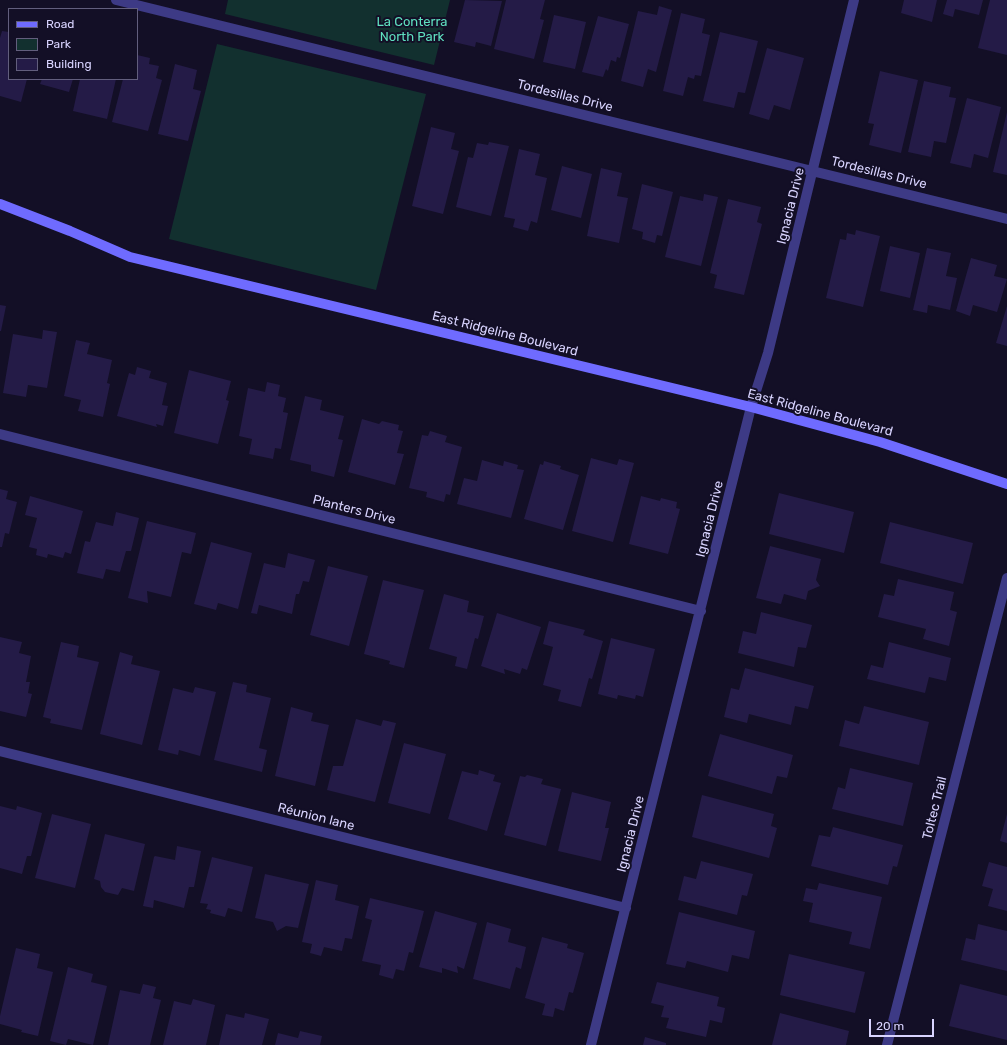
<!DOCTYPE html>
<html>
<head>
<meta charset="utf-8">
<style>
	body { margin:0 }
	#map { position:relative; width:1007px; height:1045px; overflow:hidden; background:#130f26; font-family:Rubik,sans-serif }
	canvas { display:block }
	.legend { position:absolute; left:8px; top:8px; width:130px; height:72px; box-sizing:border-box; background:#130f26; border:1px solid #625e7d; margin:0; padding:5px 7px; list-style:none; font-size:12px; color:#d9d4ff }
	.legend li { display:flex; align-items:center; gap:8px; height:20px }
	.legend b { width:20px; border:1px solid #625e7d }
	.scale { position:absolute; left:869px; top:1019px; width:65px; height:18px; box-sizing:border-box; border:2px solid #d9d4ff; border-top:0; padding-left:5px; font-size:12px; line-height:14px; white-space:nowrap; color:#d9d4ff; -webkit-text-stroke:3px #130f26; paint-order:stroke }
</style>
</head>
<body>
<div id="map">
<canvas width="1007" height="1045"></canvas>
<ul class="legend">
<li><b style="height:5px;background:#6f6bff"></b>Road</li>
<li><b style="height:11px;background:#12302f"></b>Park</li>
<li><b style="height:11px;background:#241b47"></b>Building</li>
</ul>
<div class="scale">20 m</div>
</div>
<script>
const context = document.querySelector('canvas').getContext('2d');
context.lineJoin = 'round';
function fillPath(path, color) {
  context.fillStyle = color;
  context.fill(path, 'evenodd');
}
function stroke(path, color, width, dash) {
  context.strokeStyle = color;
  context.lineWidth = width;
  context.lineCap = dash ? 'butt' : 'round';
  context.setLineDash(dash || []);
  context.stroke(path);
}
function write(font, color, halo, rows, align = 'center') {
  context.font = font + ' Rubik,sans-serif';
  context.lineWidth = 4;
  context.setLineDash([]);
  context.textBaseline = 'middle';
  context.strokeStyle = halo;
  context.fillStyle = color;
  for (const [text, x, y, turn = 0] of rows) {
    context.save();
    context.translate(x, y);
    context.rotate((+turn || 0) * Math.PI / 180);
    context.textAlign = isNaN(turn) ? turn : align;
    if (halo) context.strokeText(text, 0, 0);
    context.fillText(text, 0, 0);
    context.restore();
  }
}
fillPath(new Path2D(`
	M228 0H450L434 65 225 14Z
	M217 44 426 94 376 290 169 239Z`), '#12302f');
fillPath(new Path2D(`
	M465 0 502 1 491 46 476 42 475 47 454 42Z
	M506 0H545L540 19 544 20 534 59 494 49Z
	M904 0H937L932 22 901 13Z
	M947 0H983L979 15 955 9 953 17 943 14Z
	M990 0H1007V55L978 48Z
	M659 6 672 10 656 72 648 69 643 87 621 81 638 11 657 15Z
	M681 13 705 19 702 33 710 35 701 76 695 75 694 79 688 77 683 96 663 91Z
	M554 15 586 22 575 69 543 62Z
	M598 16 629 24 620 58 617 57 616 62 611 60 608 71 606 69 603 77 582 72Z
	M2 31 9 32V79H27L21 102 0 96V38Z
	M720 32 758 41 745 93 738 92 734 108 703 101Z
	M767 48 804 58 790 110 774 105 769 120 749 114Z
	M137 55 150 58 149 64 159 66 156 78 162 80 148 131 112 122 123 79H137Z
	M175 64 197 70 193 89 201 91 188 141 158 134Z
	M880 71 918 80 901 153 869 145 874 124 868 123Z
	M42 79H73L69 92 40 84Z
	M80 79H116L107 119 73 111Z
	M924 81 951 87 949 97 956 98 946 143 934 141 931 157 908 152Z
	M967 98 1001 107 988 158 974 154 971 168 950 163Z
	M1007 112V175L993 172Z
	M431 127 455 133 451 149 459 151 443 214 412 206Z
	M489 142 509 146 491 216 456 207 468 157 473 158 477 143 488 145Z
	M519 149 540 154 535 175 547 178 537 223 531 221 528 231 513 227 515 219 504 217Z
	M562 166 592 174 581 218 551 210Z
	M601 168 622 173 617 196 628 198 619 243 587 236Z
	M642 184 673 192 662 236 657 235 655 243 642 239 643 232 632 229Z
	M704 194 718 197 701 266 665 257 680 196 703 201Z
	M728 199 761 207 757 222 762 224 744 295 714 288 717 275 710 273Z
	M856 230 880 236 863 307 826 298 840 239 846 240 847 233 855 235Z
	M890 246 920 253 910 298 880 291Z
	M927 248 951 253 946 276 957 278 950 310 928 305 927 313 913 310Z
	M971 258 997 265 994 276 1007 279 997 312 973 305 970 316 956 311Z
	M0 305 6 306 1 331H0Z
	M1007 306V346L996 343Z
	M43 330 57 332 47 388 28 385 26 397 3 393 13 334 42 339Z
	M76 340 90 343 87 354 112 360 107 383 110 384 103 417 78 411 81 400 64 396Z
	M137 367 151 371 149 378 167 383 162 405 168 406 163 426 156 424 157 427 117 416 129 373 135 375Z
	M189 370 231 381 226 400 229 401 218 444 174 433Z
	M267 382 280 385 278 396 286 398 283 412 288 413 281 449 275 448 273 459 249 454 252 439 239 436 248 388 265 392Z
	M305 396 322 400 320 410 344 416 338 439 343 440 334 477 311 471V465L290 460Z
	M362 419 379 424 382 421 399 425 398 430 403 431 397 453 404 454 395 485 348 472Z
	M430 431 447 436 445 442 462 447 450 495 446 494 444 502 426 497 427 492 409 488 422 435 428 436Z
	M591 458 617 465 619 459 634 463 613 542 572 531Z
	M482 460 503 466 504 461 518 465 517 469 524 470 511 518 457 504 464 478 477 481Z
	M544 461 561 466 560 469 579 475 563 530 524 519 540 464 543 465Z
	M0 489 8 491 6 499 17 502 9 534 5 533 2 547H0Z
	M779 493 854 512 844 553 769 534Z
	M30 496 83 511 71 554 65 552 63 558 48 554 47 558 36 555 37 549 29 547 37 518 25 515Z
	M641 496 660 501 661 498 677 502 676 508 680 509 668 554 629 544Z
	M116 512 139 518 131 551H126L120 572 106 569 103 579 77 573 85 541 90 542 96 522 113 526Z
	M147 521 196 533 191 554 182 552 171 597 147 591 148 603 128 598Z
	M890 522 973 543 963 584 880 563Z
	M211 542 252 553 238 609 218 603 216 610 194 604Z
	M770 546 821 559 816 580 820 586 808 591 806 600 784 594 781 604 756 598Z
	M288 553 315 560 309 582 303 581 299 594H296L292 614 259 605 257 614 251 613 264 563 285 568Z
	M328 566 368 576 349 646 310 635Z
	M898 579 954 592 950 610 957 612 949 646 923 639 926 629 878 617 884 594 894 596Z
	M383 580 424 590 404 668 389 664 390 661 364 654Z
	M444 594 469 601 467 612 484 616 478 639 475 638 467 669 455 666 457 657 429 649Z
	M761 612 812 625 806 648 798 647 794 667 738 653 743 631 756 634Z
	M497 613 541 627 527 670 522 668 520 674 504 669 505 674 481 666Z
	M549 621 585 630 583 635 603 641 592 679 589 678 581 707 558 701 561 690 543 685 553 647 543 644Z
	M0 637 22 642 19 653 31 656 26 682H30L28 693 32 694 26 717 0 711Z
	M611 638 655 649 643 697 636 695 635 699 618 695 617 699 598 694Z
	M61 642 79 646 77 657 99 662 82 730 50 723 51 719 43 717Z
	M889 642 951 658 946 681 929 677 925 693 867 679 871 665 883 668Z
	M120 652 133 656 131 664 160 671 142 745 100 734Z
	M745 668 814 686 808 709 795 706 791 725 749 714 747 723 724 717 731 688 739 690Z
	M233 682 247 685 246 692 271 698 259 748 267 750 262 772 214 760Z
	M195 687 216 692 200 756 179 750 178 755 158 750 173 688 193 693Z
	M864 706 929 722 919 765 839 746 845 720 859 724Z
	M291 707 313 713 311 721 329 725 315 786 275 776Z
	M356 719 381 726 383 720 396 723 375 802 327 790 333 766H343Z
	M720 734 793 755 787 778 777 776 772 794 708 776Z
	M404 743 446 754 430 814 388 803Z
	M850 768 913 783 903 826 832 809 838 787 845 789Z
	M479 770 495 775 493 781 501 783 487 831 448 819 462 771 478 775Z
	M527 775 543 779 541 784 561 789 546 846 504 835 520 776 525 777Z
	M572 792 611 802 605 828H609L601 861 558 851Z
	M702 795 774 814 771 826 777 828 769 858 692 837Z
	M0 806 16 810 17 806 42 813 31 856H27L22 874 0 868Z
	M52 814 91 824 75 888 35 878Z
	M1007 814V843L1000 841Z
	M833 827 903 845 897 867 893 866 888 885 811 866 819 835 830 837Z
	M105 834 145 844 134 891 122 888 118 895 105 892 101 887 100 881 94 879Z
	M177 846 201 851 194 887H189L184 908 154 900 153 908 143 906 154 857 155 856 175 860Z
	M212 857 253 867 242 912 228 908 225 917 210 913 211 910 206 909 208 904 200 903Z
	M701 861 753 874 747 896 742 895 737 915 678 900 684 876 696 879Z
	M989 862 1007 867V911L988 906 993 889 982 886Z
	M265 874 309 884 298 928 286 926 277 931 273 922 255 918Z
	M316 880 338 885 335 900 359 906 352 939 345 938 342 951 324 947 321 956 310 953 312 944 302 942Z
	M819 883 882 897 870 949 849 944 852 932 809 922 813 903 803 901 806 888 817 890Z
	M370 898 424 911 413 953 409 952 404 971 396 969 393 979 379 975 381 965 362 961 372 920 365 918Z
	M435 911 477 923 464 969 457 966 458 973 442 968V973L419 967Z
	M679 912 755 931 749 959 732 955 728 972 687 961 685 968 666 964Z
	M487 922 511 929 508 942 526 947 521 969 516 967 510 989 473 979Z
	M978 924 1007 931V971L961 960 966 938 975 940Z
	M542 937 568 944 567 948 584 953 573 993 569 992 564 1011 555 1008 553 1017 542 1015 545 1004 525 998Z
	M16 948 40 954 37 968 53 972 38 1036 21 1032 22 1030 0 1024V1016Z
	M789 954 865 972 855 1013 780 995Z
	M68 967 93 974 91 982 107 986 93 1045 68 1039 66 1045 50 1041Z
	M657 982 719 997 717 1006 725 1008 722 1023 710 1020 706 1037 666 1028 669 1018 661 1017 664 1006 651 1003Z
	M143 984 156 987 153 998 161 1000 150 1045H108L120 990 140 994Z
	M960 984 1007 996V1040L949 1026Z
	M193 999 215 1005 206 1045H163L174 1001 191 1005Z
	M245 1013 269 1019 262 1045H219L226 1014 244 1018Z
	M780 1013 849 1031 846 1045H772Z
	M300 1031 322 1036 320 1045H275L278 1033 298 1038Z
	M645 1037 666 1043V1045H643Z`), '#241b47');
stroke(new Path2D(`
	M116 0 1007 219
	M0 434 701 611
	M0 751 626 908
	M591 1045 751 407 768 353 854 0
	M887 1045 1007 578`), '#3d3a85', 10);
stroke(new Path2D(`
	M0 204 70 231 130 257 751 407 880 442 1007 484`), '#6f6bff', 10);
write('13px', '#5fe0c0', '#130f26', [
	["La Conterra",412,22],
	["North Park",412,37]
]);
write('13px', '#d9d4ff', '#130f26', [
	["Tordesillas Drive",565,96,14],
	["Tordesillas Drive",879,173,14],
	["Ignacia Drive",791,206,-76],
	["East Ridgeline Boulevard",505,334,14],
	["East Ridgeline Boulevard",820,413,15],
	["Planters Drive",354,510,14],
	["Ignacia Drive",710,519,-76],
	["Toltec Trail",935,808,-76],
	["Réunion lane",316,817,14],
	["Ignacia Drive",631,834,-76]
]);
</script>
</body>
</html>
